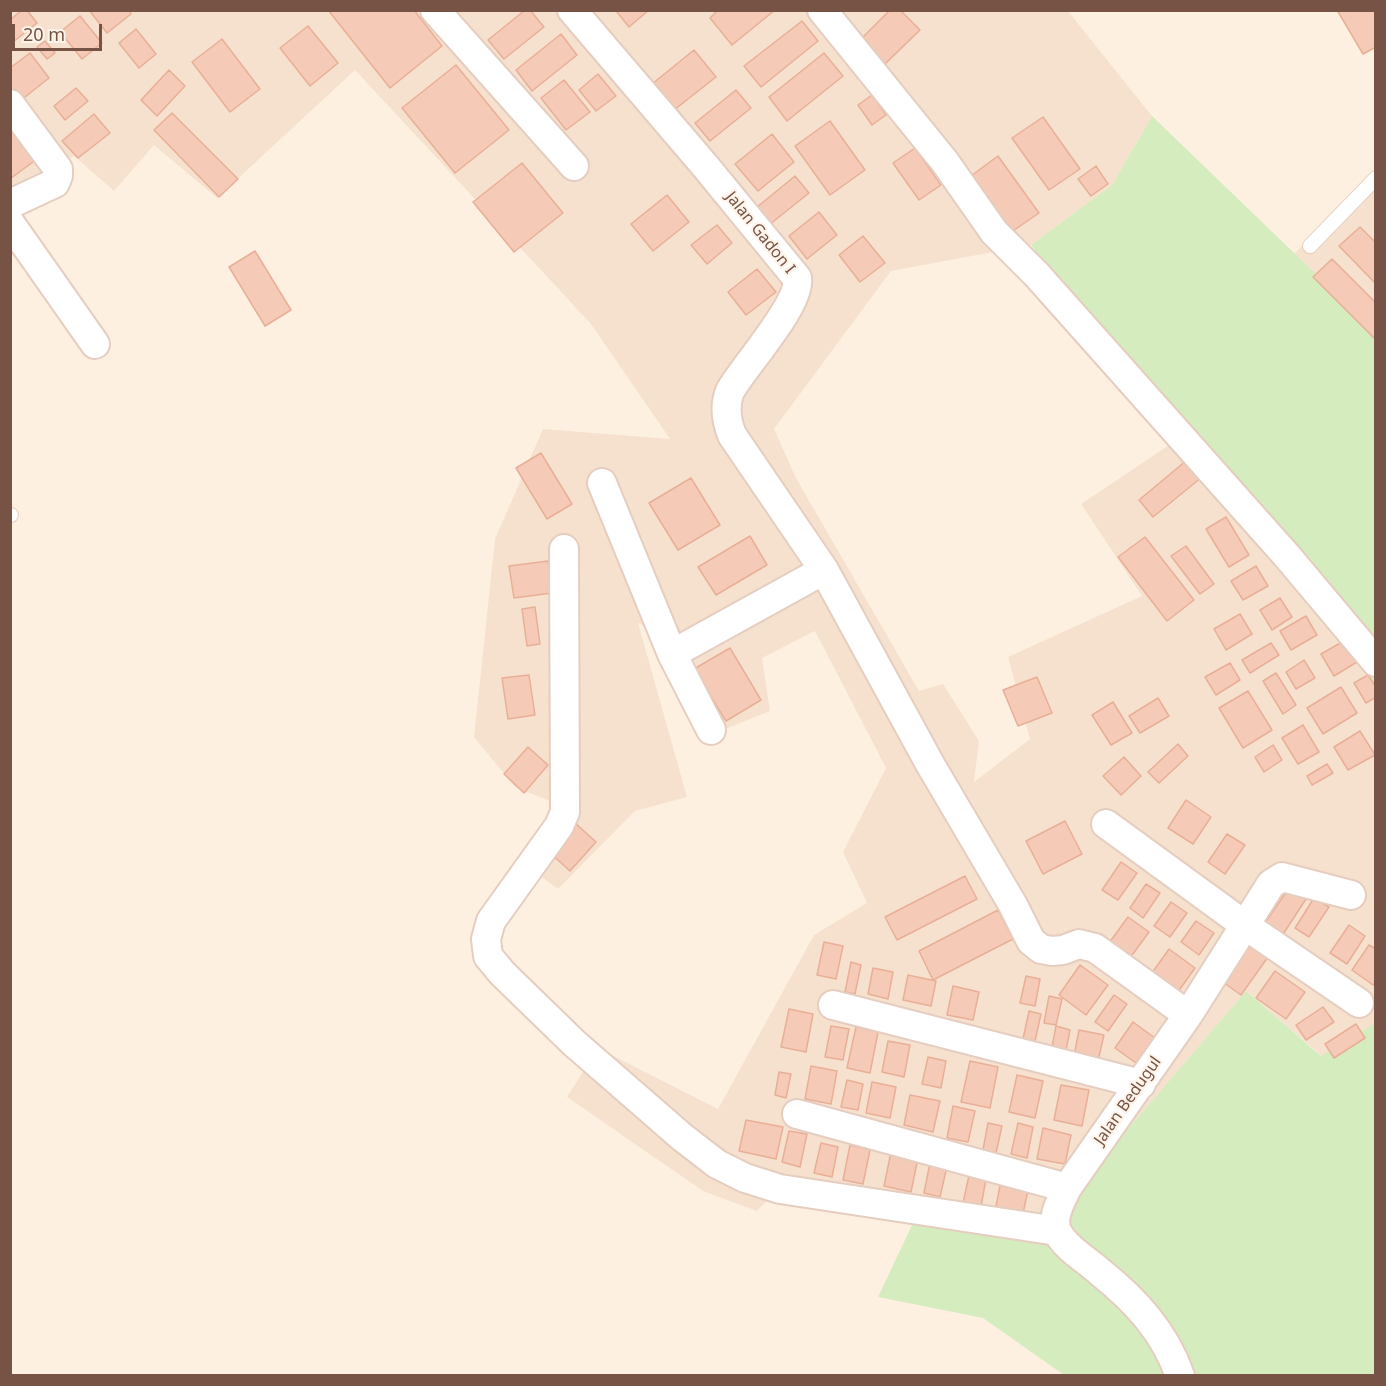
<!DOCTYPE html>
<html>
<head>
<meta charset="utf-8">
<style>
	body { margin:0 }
	#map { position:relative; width:1386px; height:1386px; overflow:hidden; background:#fef0e1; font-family:"Noto Sans",sans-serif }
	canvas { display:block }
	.frame { position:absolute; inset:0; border:12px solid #775346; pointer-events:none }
	.scale { position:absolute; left:12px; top:24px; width:90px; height:27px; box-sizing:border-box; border:3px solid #775346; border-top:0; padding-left:8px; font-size:18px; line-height:21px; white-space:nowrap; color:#775346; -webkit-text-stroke:4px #fff4e9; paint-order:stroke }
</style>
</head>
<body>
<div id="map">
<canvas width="1386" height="1386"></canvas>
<div class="frame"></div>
<div class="scale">20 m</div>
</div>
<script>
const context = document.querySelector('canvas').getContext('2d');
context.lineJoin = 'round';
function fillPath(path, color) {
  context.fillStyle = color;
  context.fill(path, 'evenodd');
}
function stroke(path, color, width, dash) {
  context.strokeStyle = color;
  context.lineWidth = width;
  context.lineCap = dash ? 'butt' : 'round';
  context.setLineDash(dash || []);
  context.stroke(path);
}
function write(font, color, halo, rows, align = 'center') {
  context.font = font + ' "Noto Sans",sans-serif';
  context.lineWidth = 4.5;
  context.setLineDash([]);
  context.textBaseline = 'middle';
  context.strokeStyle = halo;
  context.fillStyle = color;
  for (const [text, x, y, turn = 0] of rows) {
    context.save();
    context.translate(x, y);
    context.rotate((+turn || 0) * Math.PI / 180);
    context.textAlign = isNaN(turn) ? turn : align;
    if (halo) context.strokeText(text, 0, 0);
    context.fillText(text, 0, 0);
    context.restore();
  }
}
fillPath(new Path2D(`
	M11 11H1068L1152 116 1112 185 1031 245 891 271 774 429 796 478 919 691 943 684 979 741 974 782 1030 739 1008 657 1142 596 1081 504 1181 437 1375 685V1023L1322 1056 1246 991 1042 1229 786 1180 757 1211 703 1191 567 1097 598 1048 718 1109 814 935 867 903 843 852 886 768 815 631 762 658 770 711 720 731 666 636 638 623 687 797 635 811 558 889 532 870 557 804 515 787 474 737 495 539 543 429 670 439 591 324 355 70 217 198 154 145 114 191 74 156 11 189Z
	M1375 169V331L1294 254Z`), '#f6e1cf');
fillPath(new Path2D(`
	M1152 116 1375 331V685L1031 245 1112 185Z
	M1246 991 1321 1056 1375 1023V1375H1064L983 1318 878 1297 921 1206 1042 1229Z`), '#d5ecbf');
const building = new Path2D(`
	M22 10H27L37 23 13 42 10 39V20Z
	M89 10H129L131 14 107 33Z
	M328 10H414L442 46 390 88Z
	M525 10H530L544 27 504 59 488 40Z
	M618 10H649L629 27 617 12Z
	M718 10H775L732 45 710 18Z
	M890 10H900L920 30 885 64 860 40Z
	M1337 10H1376V47L1363 54Z
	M80 16 102 43 82 59 60 32Z
	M802 21 818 41 761 87 744 66Z
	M308 26 338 63 310 86 280 48Z
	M136 29 156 54 139 68 119 43Z
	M561 34 577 55 532 91 516 70Z
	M222 39 260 89 230 112 192 62Z
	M45 41 55 53 47 59 37 47Z
	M694 50 716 77 674 110 652 84Z
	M30 53 49 78 20 101 10 90V68Z
	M824 53 843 76 787 121 769 97Z
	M456 65 509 130 455 173 402 108Z
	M169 70 185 86 157 116 141 100Z
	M598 74 616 96 596 111 579 90Z
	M564 80 590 112 566 130 541 98Z
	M76 88 88 101 65 120 54 106Z
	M736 90 751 108 710 141 695 123Z
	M872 95 886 115 872 125 858 105Z
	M172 113 238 179 219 197 154 130Z
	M94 114 110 133 78 158 62 141Z
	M1043 117 1080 169 1049 190 1012 138Z
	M830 121 865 170 830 195 795 146Z
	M10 126 37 159 10 179Z
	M772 134 794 162 758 191 735 164Z
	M915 148 941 185 919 200 893 163Z
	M998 156 1039 213 1004 237 964 181Z
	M522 163 563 213 514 252 473 202Z
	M1096 166 1108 184 1091 196 1078 179Z
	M795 176 809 193 764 229 751 212Z
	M667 195 689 222 653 251 631 224Z
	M819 212 837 235 807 259 789 236Z
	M717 225 732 243 707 264 691 245Z
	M1360 227 1376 243V284L1339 246Z
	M863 236 885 263 860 282 839 255Z
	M255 251 291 310 265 326 229 267Z
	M1332 259 1376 303V340L1313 277Z
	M757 269 776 292 746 315 728 292Z
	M541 453 572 504 547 519 516 468Z
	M1187 460 1202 477 1153 517 1139 500Z
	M691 478 720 525 678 550 649 503Z
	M1226 517 1249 555 1229 567 1206 529Z
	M750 536 767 565 716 595 698 567Z
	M1145 537 1194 600 1167 621 1118 557Z
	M1186 546 1214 584 1200 594 1171 556Z
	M548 561 552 593 514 598 509 566Z
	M1256 566 1268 586 1243 600 1231 581Z
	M1280 598 1292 617 1272 630 1260 610Z
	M535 607 540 644 527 646 522 609Z
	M1240 614 1252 634 1226 650 1214 629Z
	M1306 616 1317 635 1291 650 1280 631Z
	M1349 638 1362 659 1334 676 1321 654Z
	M1271 643 1279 655 1250 673 1242 660Z
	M730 648 761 700 726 721 694 669Z
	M1304 660 1315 678 1296 689 1286 672Z
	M1230 663 1240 680 1216 695 1205 677Z
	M1276 673 1296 705 1283 714 1263 681Z
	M529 675 535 715 508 719 502 678Z
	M1368 675 1376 687V697L1366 703 1354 683Z
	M1037 677 1052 713 1018 726 1003 690Z
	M1341 687 1357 713 1323 734 1307 708Z
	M1248 691 1272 730 1243 748 1219 708Z
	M1158 698 1169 716 1140 733 1129 716Z
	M1113 702 1132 733 1111 745 1092 715Z
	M1303 725 1319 752 1298 764 1282 738Z
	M1360 731 1375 755 1348 770 1334 747Z
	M1178 744 1188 756 1159 783 1148 772Z
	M1273 745 1282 760 1264 772 1255 757Z
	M528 747 548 765 524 793 504 774Z
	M1124 757 1141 776 1121 795 1103 776Z
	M1327 764 1333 773 1312 785 1307 776Z
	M1186 800 1211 817 1193 844 1168 828Z
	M1065 821 1082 854 1043 874 1026 841Z
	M574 822 596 842 570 871 548 851Z
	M1227 834 1245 845 1225 874 1208 862Z
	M1121 862 1137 873 1118 900 1102 890Z
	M965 876 977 899 897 940 885 917Z
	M1146 884 1160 893 1143 918 1130 908Z
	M1289 888 1306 899 1278 942 1260 930Z
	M1314 898 1329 907 1309 937 1295 928Z
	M1171 902 1187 913 1170 937 1154 926Z
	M998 910 1013 939 933 980 919 951Z
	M1128 917 1149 932 1130 958 1109 943Z
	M1196 921 1214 933 1199 955 1181 942Z
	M1349 925 1365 936 1347 964 1330 953Z
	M824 942 843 946 836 979 817 975Z
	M1246 942 1268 957 1241 995 1220 980Z
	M1369 945 1376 949V981L1373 985 1352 970Z
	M1169 949 1195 968 1175 996 1149 977Z
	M851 962 861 965 855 994 845 992Z
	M1080 965 1108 985 1086 1015 1059 995Z
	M873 968 893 972 888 999 868 994Z
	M1275 971 1305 992 1286 1019 1256 998Z
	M908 975 936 981 931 1006 903 1000Z
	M1026 976 1040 979 1035 1006 1020 1003Z
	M953 986 979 992 973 1020 947 1015Z
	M1114 995 1127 1004 1108 1031 1095 1022Z
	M1049 996 1062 999 1056 1025 1044 1023Z
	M1323 1007 1334 1022 1306 1040 1296 1025Z
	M789 1009 813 1014 806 1052 781 1047Z
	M1029 1011 1041 1014 1035 1041 1023 1039Z
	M1133 1022 1155 1038 1136 1063 1115 1048Z
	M1356 1024 1365 1038 1334 1058 1325 1044Z
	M831 1026 849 1029 843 1060 825 1057Z
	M1056 1026 1070 1030 1066 1050 1052 1047Z
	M856 1027 878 1032 870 1073 847 1068Z
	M1079 1030 1104 1035 1098 1061 1074 1056Z
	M888 1041 910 1045 904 1077 882 1072Z
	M928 1057 946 1061 941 1088 922 1084Z
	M970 1061 998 1067 990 1108 961 1102Z
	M811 1066 837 1071 831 1104 805 1099Z
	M779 1072 791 1074 786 1098 775 1095Z
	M1017 1075 1043 1081 1035 1118 1009 1112Z
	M847 1080 863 1084 858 1110 841 1107Z
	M872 1082 896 1087 890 1118 866 1113Z
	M1061 1085 1089 1090 1082 1126 1054 1120Z
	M910 1095 940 1101 933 1132 904 1125Z
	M953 1106 975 1111 968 1142 947 1138Z
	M746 1120 783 1127 776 1159 739 1151Z
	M988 1123 1002 1126 996 1153 983 1150Z
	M1018 1123 1033 1127 1027 1158 1011 1154Z
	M1043 1128 1071 1135 1065 1164 1037 1159Z
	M789 1131 807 1134 800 1167 782 1162Z
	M821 1143 838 1147 832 1177 814 1173Z
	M850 1145 870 1150 863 1184 843 1180Z
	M891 1152 918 1158 911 1192 884 1186Z
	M931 1158 948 1162 940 1197 924 1193Z
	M971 1166 988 1169 981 1206 963 1203Z
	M1002 1175 1030 1181 1022 1218 995 1212Z`);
fillPath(building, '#f5cab7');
stroke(building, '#e9af96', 1.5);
const service = new Path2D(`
	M1310 246 1376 178
	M10 515H11`);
const minor = new Path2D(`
	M435 10 574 166
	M572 10 706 167 797 278C802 303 744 366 730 391 724 406 726 420 732 435L824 570 930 764 1013 905 1031 941 1041 949 1052 951 1063 950 1079 944 1095 948 1188 1015
	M822 10 945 162 994 232 1037 275 1287 556 1376 662
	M10 104 58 169V176L55 183 10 204
	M10 223 95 344
	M602 483 672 654 824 570
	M564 549 565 812 559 826 491 921 486 939 488 956 502 973 574 1043 682 1137 717 1164 745 1178 780 1189 1057 1231
	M672 654 711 730
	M1106 824 1246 926 1359 1003
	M833 1005 1141 1084
	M797 1114 1067 1188
	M1180 1376C1165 1332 1135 1300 1100 1272 1087 1260 1065 1248 1057 1231 1051 1217 1061 1201 1067 1188L1188 1015 1271 884 1282 877 1351 895`);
stroke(service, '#e5cdbf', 16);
stroke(minor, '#e5cdbf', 32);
stroke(service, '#fff', 14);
stroke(minor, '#fff', 28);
write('16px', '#775346', '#fff4e9', [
	["Jalan Gadon I",760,233,51],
	["Jalan Bedugul",1128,1101,-55]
]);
</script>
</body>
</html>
